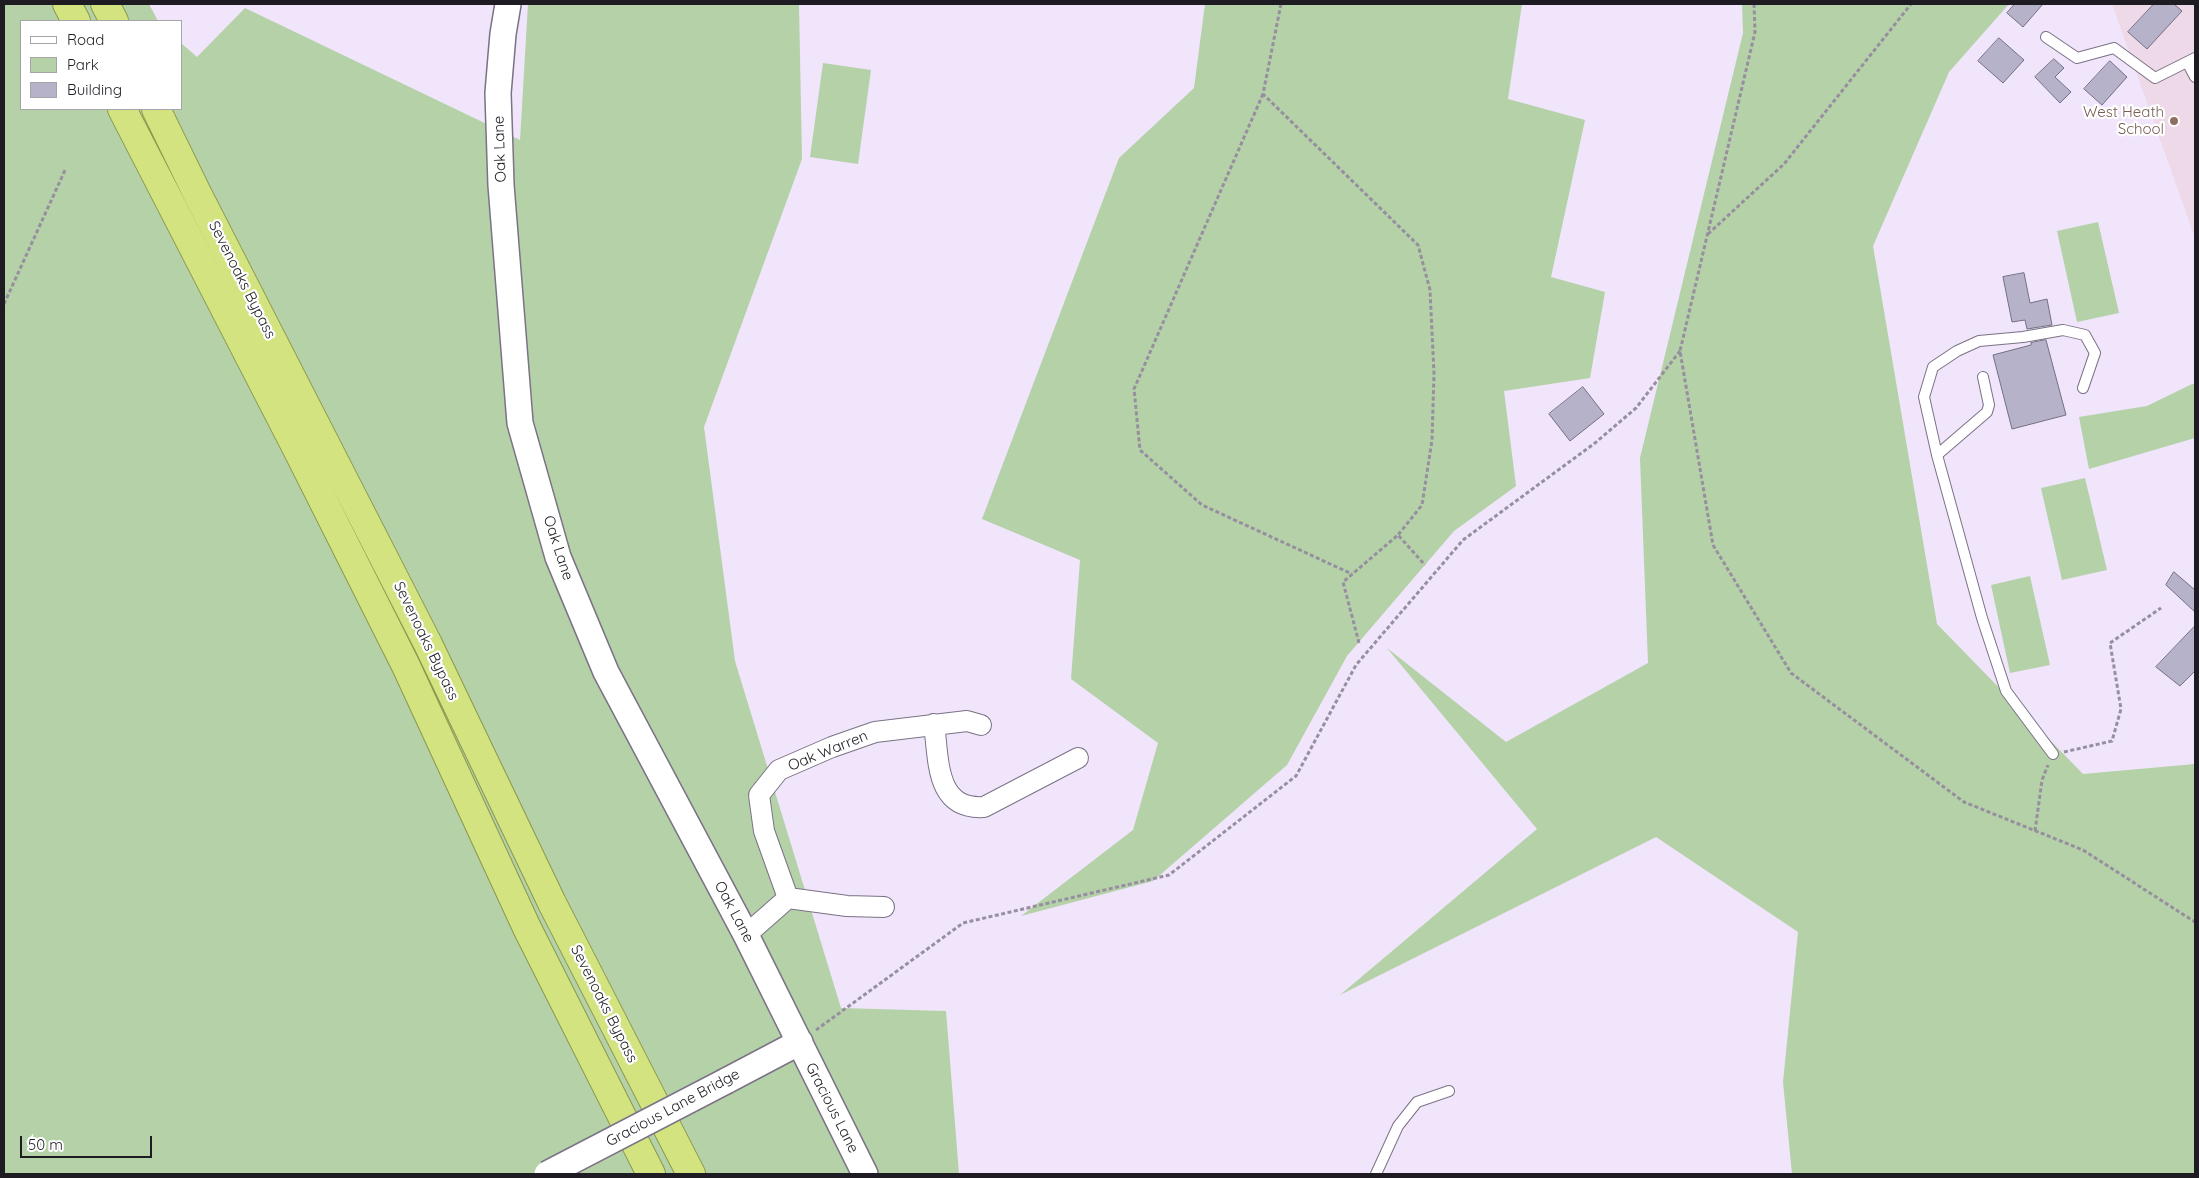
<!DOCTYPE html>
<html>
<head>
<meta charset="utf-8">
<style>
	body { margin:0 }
	#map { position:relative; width:2199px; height:1178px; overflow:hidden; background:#f0e5fb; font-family:Quicksand,sans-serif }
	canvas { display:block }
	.frame { position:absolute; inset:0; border:5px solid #1f1b23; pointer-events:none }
	.legend { position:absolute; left:20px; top:20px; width:162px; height:90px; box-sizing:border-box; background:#fff; border:1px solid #a5a4a7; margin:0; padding:6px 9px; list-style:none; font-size:15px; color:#1f1b23 }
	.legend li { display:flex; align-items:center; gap:10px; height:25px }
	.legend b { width:25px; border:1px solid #a5a4a7 }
	.scale { position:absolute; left:20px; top:1136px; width:132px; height:22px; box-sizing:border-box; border:2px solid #1f1b23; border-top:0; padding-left:6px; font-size:15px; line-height:18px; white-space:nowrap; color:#1f1b23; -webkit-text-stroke:4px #fff; paint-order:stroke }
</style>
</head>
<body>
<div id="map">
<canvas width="2199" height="1178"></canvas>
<div class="frame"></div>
<ul class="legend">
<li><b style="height:6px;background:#fff"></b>Road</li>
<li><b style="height:14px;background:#b4d1a8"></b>Park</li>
<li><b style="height:14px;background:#b6b2c9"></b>Building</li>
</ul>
<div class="scale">50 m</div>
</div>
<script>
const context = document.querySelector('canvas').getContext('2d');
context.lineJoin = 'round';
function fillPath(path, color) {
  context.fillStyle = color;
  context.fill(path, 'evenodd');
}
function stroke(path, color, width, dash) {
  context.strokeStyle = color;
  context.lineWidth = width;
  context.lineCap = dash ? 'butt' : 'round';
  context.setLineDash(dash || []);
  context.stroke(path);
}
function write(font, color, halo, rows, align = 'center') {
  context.font = font + ' Quicksand,sans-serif';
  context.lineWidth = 4.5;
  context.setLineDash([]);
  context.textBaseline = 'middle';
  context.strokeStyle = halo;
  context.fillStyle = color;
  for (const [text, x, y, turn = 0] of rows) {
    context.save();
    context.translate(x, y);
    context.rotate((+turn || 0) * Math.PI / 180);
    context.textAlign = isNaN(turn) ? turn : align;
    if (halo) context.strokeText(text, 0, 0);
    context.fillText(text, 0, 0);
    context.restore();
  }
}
fillPath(new Path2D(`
	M2112 4H2195V238Z`), '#edd9e8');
fillPath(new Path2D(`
	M4 4H149L158 21H21V109H181V43L197 57 245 8 520 140 528 4H799L802 159 704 427 735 661 841 1008 946 1011 959 1174H4Z
	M1205 4H1522L1508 99 1585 120 1551 277 1605 292 1590 378 1504 391 1516 486 1454 531 1347 656 1287 765 1153 881 1021 916 1133 830 1158 743 1071 679 1080 560 982 519 1119 158 1194 88Z
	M1742 4H2009L1949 72 1873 246 1937 624 2083 774 2195 764V1174H1792L1783 1082 1798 932 1656 837 1340 995 1537 829 1387 648 1506 742 1648 663 1640 458 1743 33Z
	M823 63 871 70 858 164 810 157Z
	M2098 222 2119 313 2077 322 2057 231Z
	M2192 384H2195V438L2089 469 2079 417 2147 406Z
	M2085 478 2107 570 2062 580 2041 488Z
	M2030 576 2050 665 2010 673 1991 585Z`), '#b4d1a8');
const building = new Path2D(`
	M2015 4H2043L2023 27 2007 13Z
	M2154 4H2174L2182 11 2147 49 2128 32Z
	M1999 38 2024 60 2003 83 1978 61Z
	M2054 59 2064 68 2055 77 2071 92 2060 103 2035 77Z
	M2110 61 2127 77 2102 105 2084 89Z
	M2024 273 2030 303 2047 299 2052 325 2027 329 2025 320 2012 322 2003 277Z
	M2046 340 2066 415 2012 429 1993 355 2031 345V343Z
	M1583 387 1604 414 1570 441 1549 414Z
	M2174 572 2195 590V612L2166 585Z
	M2195 626V671L2180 686 2156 667Z`);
fillPath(building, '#b6b2c9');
stroke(building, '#736f84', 1);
const service = new Path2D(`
	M2046 37 2077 58 2114 48 2155 78 2195 58
	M2187 62 2195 77
	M1937 455 1987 412 1989 405 1983 377
	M2053 754 2006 691 1982 618 1937 455 1924 397 1933 367 1957 351 1979 341 2023 337 2063 330 2085 335 2095 353 2083 388
	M1376 1174 1398 1126 1417 1102 1449 1091`);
const minor = new Path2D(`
	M934 724C939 760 935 810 984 807L1078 758
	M788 898 847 906 884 907
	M746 935 788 898 764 831 759 795 779 770 832 747 875 732 967 721 981 725`);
const tertiary = new Path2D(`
	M508 4 503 34 498 93 501 185 520 423 558 557 606 672 746 935 865 1174
	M726 1081 800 1042`);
const trunk = new Path2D(`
	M67 4 76 21
	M105 4 114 21
	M122 109 298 451 406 666 527 928 651 1174
	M156 109 197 193 428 644 552 903 691 1174`);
stroke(service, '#7b7285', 12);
stroke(minor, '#7b7285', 22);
stroke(tertiary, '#7b7285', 28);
stroke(trunk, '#8c984b', 30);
stroke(new Path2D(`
	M1281 4 1263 94 1418 245 1430 290 1434 374 1432 440 1422 505 1398 535
	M1754 4 1755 32 1680 351 1713 545 1791 673 1964 802 2083 850 2195 922
	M1263 94 1134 389 1140 450 1202 505 1352 574
	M1708 234 1784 164 1911 4
	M4 304 66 168
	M1359 643 1343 582 1398 535 1425 565
	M2064 752 2112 741 2121 709 2110 643 2161 608
	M2035 831 2042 780 2048 765
	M816 1030 963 923 1169 875 1296 776 1356 665 1463 540 1595 443 1636 408 1680 351`), '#978f9f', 3, [4, 2.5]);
stroke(service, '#fff', 10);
stroke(minor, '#fff', 20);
stroke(tertiary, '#fff', 25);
stroke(trunk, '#d2e380', 28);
const tertiaryBridge = new Path2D(`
	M547 1174 726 1081`);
stroke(tertiaryBridge, '#7b7285', 28, []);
stroke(tertiaryBridge, '#fff', 25);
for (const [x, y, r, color] of [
	[2174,121,5,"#8d6e63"]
]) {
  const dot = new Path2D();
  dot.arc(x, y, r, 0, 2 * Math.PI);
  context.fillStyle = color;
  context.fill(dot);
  stroke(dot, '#fff', 2);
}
write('15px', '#785e54', '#fff', [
	["West Heath",2164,112],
	["School",2164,129]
], 'right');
write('15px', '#1f1b23', '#fff', [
	["Oak Lane",500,149,-92],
	["Sevenoaks Bypass",242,280,63],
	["Oak Lane",558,548,72],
	["Sevenoaks Bypass",426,641,64],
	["Oak Warren",828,751,-22],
	["Oak Lane",734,912,62],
	["Sevenoaks Bypass",604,1004,63],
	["Gracious Lane Bridge",673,1108,-28],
	["Gracious Lane",832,1108,63]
]);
</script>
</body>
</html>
